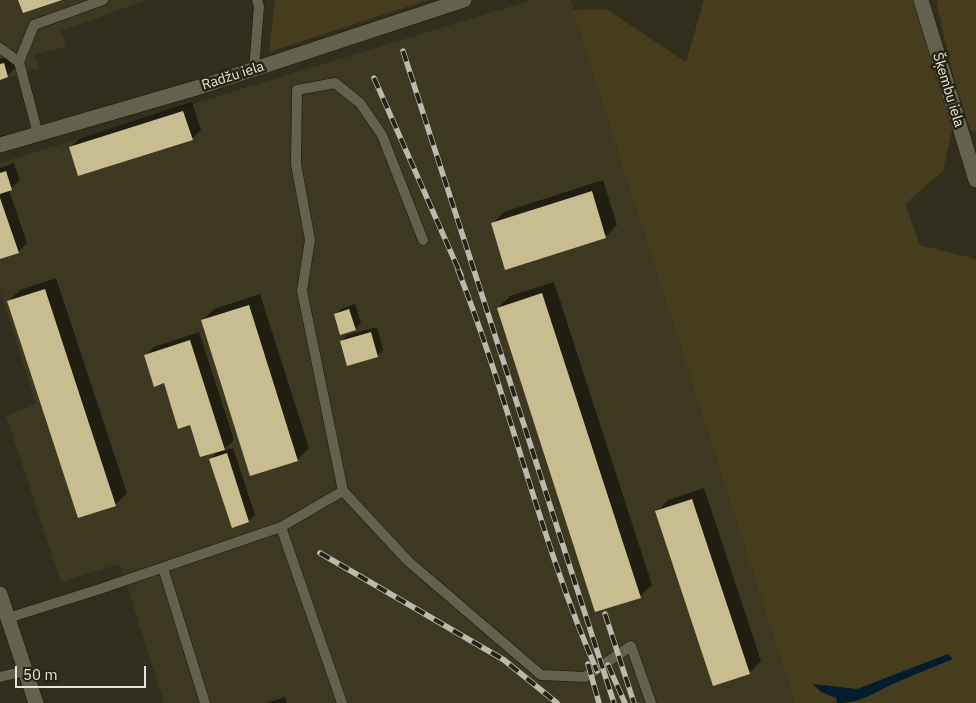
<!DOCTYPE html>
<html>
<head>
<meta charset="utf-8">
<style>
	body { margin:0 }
	#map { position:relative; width:976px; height:703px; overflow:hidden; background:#322e1d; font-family:"IBM Plex Sans",sans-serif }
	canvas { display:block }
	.scale { position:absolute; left:15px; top:666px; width:131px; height:22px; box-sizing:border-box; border:2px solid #e6e4d9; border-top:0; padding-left:6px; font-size:15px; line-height:18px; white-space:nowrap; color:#e6e4d9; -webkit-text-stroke:4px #282414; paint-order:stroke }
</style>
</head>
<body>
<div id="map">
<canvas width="976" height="703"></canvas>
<div class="scale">50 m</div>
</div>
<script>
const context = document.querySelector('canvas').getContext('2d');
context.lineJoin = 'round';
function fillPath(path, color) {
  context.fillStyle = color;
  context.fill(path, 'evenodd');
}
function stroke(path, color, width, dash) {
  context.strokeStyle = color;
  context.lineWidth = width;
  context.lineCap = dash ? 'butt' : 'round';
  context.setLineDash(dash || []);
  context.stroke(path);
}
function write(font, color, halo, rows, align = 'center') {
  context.font = font + ' "IBM Plex Sans",sans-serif';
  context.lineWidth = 5;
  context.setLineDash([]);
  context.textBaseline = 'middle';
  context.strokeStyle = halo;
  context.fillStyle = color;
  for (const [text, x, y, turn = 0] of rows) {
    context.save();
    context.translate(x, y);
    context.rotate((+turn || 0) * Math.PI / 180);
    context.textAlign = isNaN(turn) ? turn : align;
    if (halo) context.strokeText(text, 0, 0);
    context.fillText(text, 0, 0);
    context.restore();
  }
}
fillPath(new Path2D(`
	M0 0H147L61 31 66 46 34 55 39 68 0 80Z
	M532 0H571L795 703H164L120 564 61 582 6 416 36 404 0 291V163Z`), '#3d3820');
fillPath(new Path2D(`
	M275 0H428L269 52Z
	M704 0H913L955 117 943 171 905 204 920 245 976 259V703H795L573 10 606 9 686 62Z
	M938 0H976V132L970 130 953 75 937 5Z`), '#453d1b');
fillPath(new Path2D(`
	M948 654 953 659C933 667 914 675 895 683 873 693 862 703 837 703L836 698 821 692 813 684 857 689Z`), '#031d2f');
fillPath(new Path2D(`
	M13 55 16 67 7 76 0 78V59Z
	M192 102 201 130 192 139 70 148 79 139Z
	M14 163 20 180 9 190 27 243 18 252 0 258V168Z
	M603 180 617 225 605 237 492 224 504 212Z
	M56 278 127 493 115 505 8 302 20 290Z
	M554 282 652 585 640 596 498 308 510 296Z
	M260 294 309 448 297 460 202 321 214 309Z
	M355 304 361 323 355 329 335 315 341 309Z
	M377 327 383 350 377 356 342 341 347 335Z
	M199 332 234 440 222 451 233 448 255 515 249 521 211 459 219 450 191 423 165 382 145 356 154 347Z
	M704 488 761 661 749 673 657 512 668 500Z
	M285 697 287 703H266Z`), '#0007');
fillPath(new Path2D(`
	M18 0H62L23 13Z
	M4 63 8 77 0 80V64Z
	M183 111 193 140 78 176 69 147Z
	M6 171 12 190 0 194V173Z
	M592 191 606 238 505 270 491 223Z
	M0 198 19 253 0 259Z
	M45 289 116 506 78 518 7 301Z
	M542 293 641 598 595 612 497 308Z
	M249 305 298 461 250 476 201 320Z
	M349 309 356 330 340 335 334 314Z
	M371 332 378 357 347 366 340 341Z
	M190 340 225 450 200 457 190 425 178 429 164 383 154 387 144 355Z
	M227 453 249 522 232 528 209 459Z
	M692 499 750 674 713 686 655 511Z`), '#c7bd91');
const lane = new Path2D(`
	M0 48 19 62
	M254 69 259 6 257 0
	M38 134 19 62 34 25 103 0
	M343 491 408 561 541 675 585 677 631 646 651 703
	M281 527 343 491 302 291 310 240 296 164 297 90 335 83 360 103 382 135 423 240
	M163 568 205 703
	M8 618 100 589 281 527 342 703
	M0 677 25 671`);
const street = new Path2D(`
	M921 0 976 180
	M0 145 203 86 464 0`);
const secondary = new Path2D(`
	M0 594 36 703`);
stroke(lane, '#1a1606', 11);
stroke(street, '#1a1606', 16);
stroke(secondary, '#1a1606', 16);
stroke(lane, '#65614f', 10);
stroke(street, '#65614f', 15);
stroke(secondary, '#65614f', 15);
const rail = new Path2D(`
	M403 51 614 703
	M374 78 461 275
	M458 270C510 401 540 541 597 671
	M320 553 504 660 557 703
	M605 614 634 703
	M588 664 599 703
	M608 665 625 703`);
stroke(rail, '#bcb9ad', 5.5);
stroke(rail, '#282414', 4, [11]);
write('14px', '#e6e4d9', '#282414', [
	["Radžu iela",233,76,-18],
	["Šķembu iela",948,90,73]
]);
</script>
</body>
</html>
